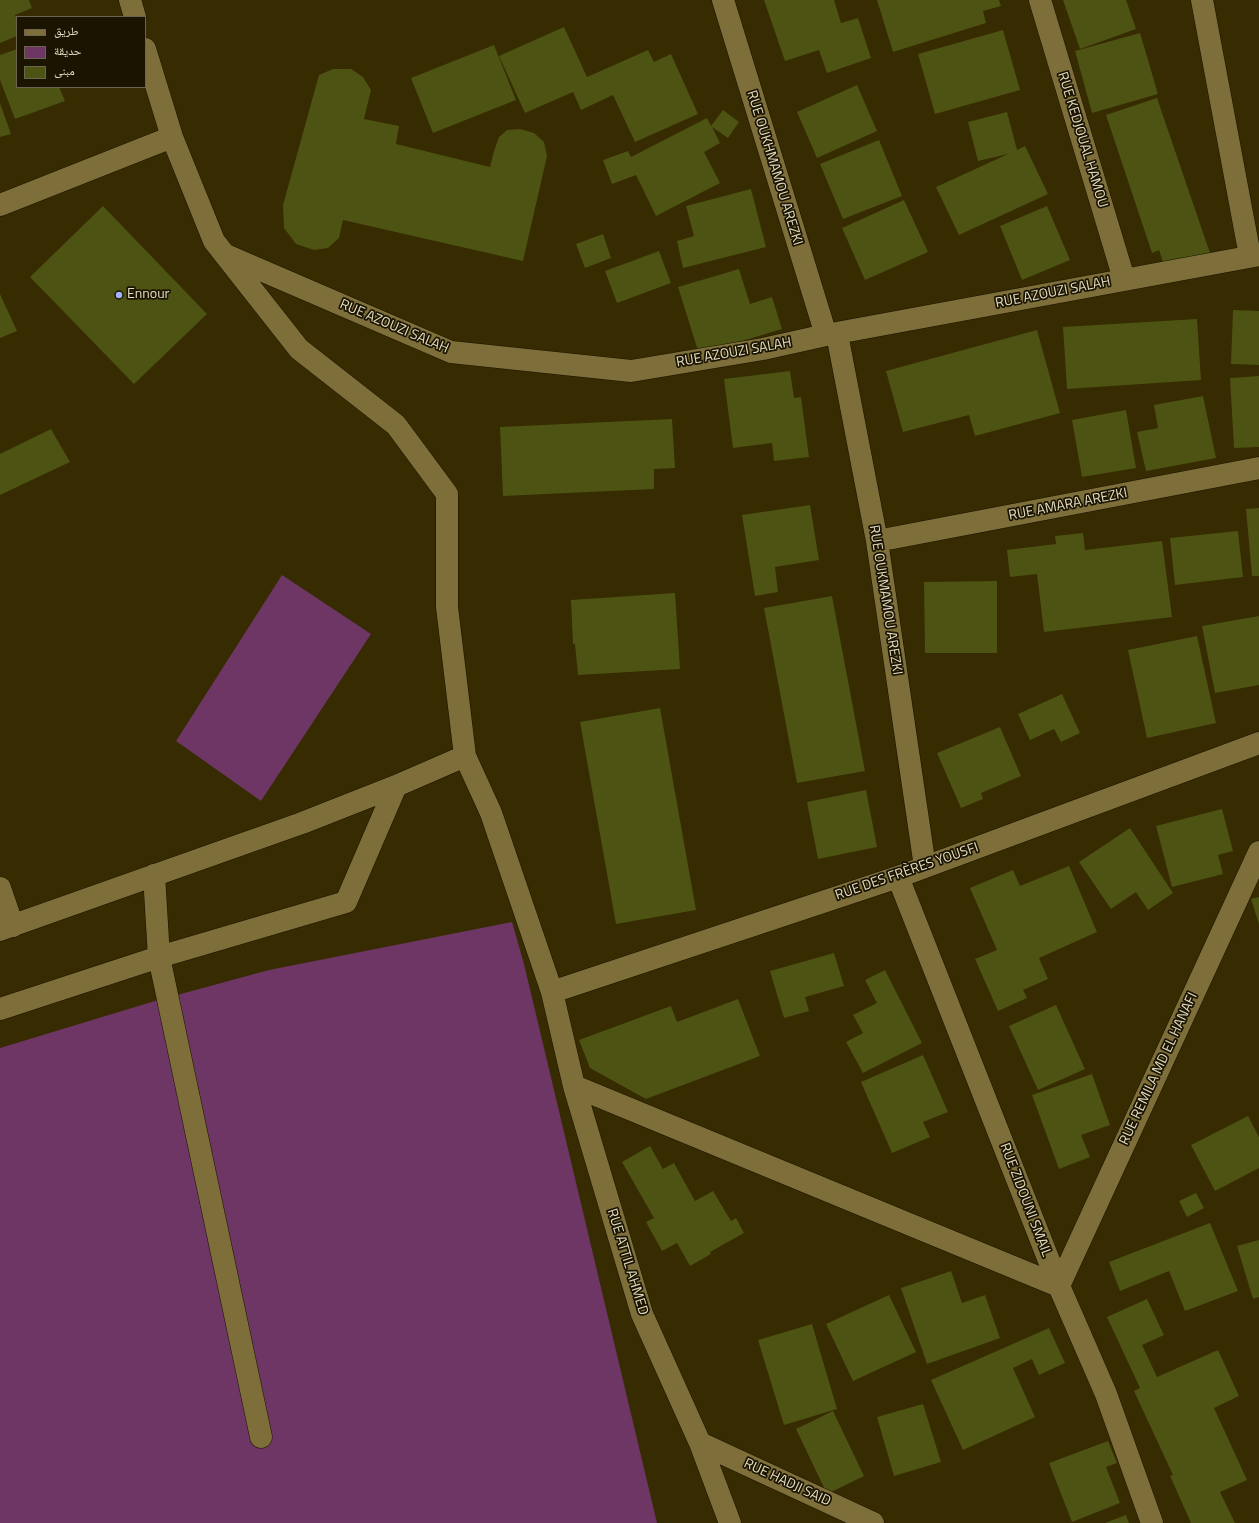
<!DOCTYPE html>
<html>
<head>
<meta charset="utf-8">
<style>
	body { margin:0 }
	#map { position:relative; width:1259px; height:1523px; overflow:hidden; background:#362b01; font-family:"Titillium Web","Noto Naskh Arabic",sans-serif }
	canvas { display:block }
	.legend { position:absolute; left:16px; top:16px; width:130px; height:72px; box-sizing:border-box; background:#1a1401; border:1px solid #6b644e; margin:0; padding:5px 7px; list-style:none; font-size:12px; color:#e4ddc2 }
	.legend li { display:flex; align-items:center; gap:8px; height:20px }
	.legend b { width:20px; border:1px solid #6b644e }
</style>
</head>
<body>
<div id="map">
<canvas width="1259" height="1523"></canvas>
<ul class="legend">
<li><b style="height:5px;background:#7d6e3a"></b>طريق</li>
<li><b style="height:11px;background:#6e3664"></b>حديقة</li>
<li><b style="height:11px;background:#4d5312"></b>مبنى</li>
</ul>
</div>
<script>
const context = document.querySelector('canvas').getContext('2d');
context.lineJoin = 'round';
function fillPath(path, color) {
  context.fillStyle = color;
  context.fill(path, 'evenodd');
}
function stroke(path, color, width, dash) {
  context.strokeStyle = color;
  context.lineWidth = width;
  context.lineCap = dash ? 'butt' : 'round';
  context.setLineDash(dash || []);
  context.stroke(path);
}
function write(font, color, halo, rows, align = 'center') {
  context.font = font + ' "Titillium Web",sans-serif';
  context.lineWidth = 3.5;
  context.setLineDash([]);
  context.textBaseline = 'middle';
  context.strokeStyle = halo;
  context.fillStyle = color;
  for (const [text, x, y, turn = 0] of rows) {
    context.save();
    context.translate(x, y);
    context.rotate((+turn || 0) * Math.PI / 180);
    context.textAlign = isNaN(turn) ? turn : align;
    if (halo) context.strokeText(text, 0, 0);
    context.fillText(text, 0, 0);
    context.restore();
  }
}
fillPath(new Path2D(`
	M282 575 371 634 261 801 176 741Z
	M512 922 524 964 657 1523H0V1048L155 1001 269 970Z`), '#6e3664');
fillPath(new Path2D(`
	M0 0H29L32 8 15 15 17 20V36L0 43Z
	M764 0H834L841 23 858 18 871 58 827 73 819 50 785 61Z
	M877 0H999L1001 6 983 11 986 23 893 52Z
	M1063 0H1126L1136 29 1080 49Z
	M564 27 587 77 648 50 654 62 671 54 698 114 635 142 613 95 581 110 573 92 525 113 499 56Z
	M1003 30 1020 90 935 114 918 54Z
	M1140 33 1158 94 1092 113 1075 51Z
	M494 45 516 100 433 133 411 78Z
	M17 49V87H59L65 101 15 119 0 80V55Z
	M333 69H351L363 77 371 90 364 119 399 126 396 144 490 167 494 151 499 137 507 130 520 129 534 133 544 142 547 156 523 261 343 220 339 238 328 248 314 250 296 244 284 228 283 205 319 75Z
	M857 85 877 131 817 158 797 112Z
	M1157 98 1211 256 1166 271 1159 250 1152 253 1106 115Z
	M0 103 11 134 0 137Z
	M723 110 739 122 728 138 712 127 720 143 704 152 720 183 656 216 636 175 612 184 603 160 628 151 631 157 707 118 711 126Z
	M1007 112 1017 150 1025 146 1048 194 959 235 936 187 1008 154 978 161 968 122Z
	M879 140 902 196 843 219 820 164Z
	M751 189 766 247 683 268 677 241 694 236 686 206Z
	M904 200 928 252 865 280 842 228Z
	M103 206 207 314 134 384 30 277Z
	M1047 206 1070 260 1022 280 1000 226Z
	M603 234 611 258 585 268 576 244Z
	M659 251 671 283 617 303 605 271Z
	M739 269 750 304 772 297 782 329 699 354 678 287Z
	M0 294 17 331 0 338Z
	M1233 310 1259 311V365L1231 364Z
	M1197 319 1201 380 1067 389 1063 327Z
	M1037 330 1060 413 975 436 969 415 903 432 886 371Z
	M790 371 794 398 801 397 809 457 774 461 772 443 733 448 724 379Z
	M1259 376V447L1234 448 1230 378Z
	M1203 396 1216 458 1146 471 1137 432 1158 428 1154 405Z
	M1126 410 1136 468 1082 477 1072 420Z
	M672 419 675 468 654 469V489L503 496 500 427Z
	M51 429 70 462 0 495V454Z
	M810 505 819 560 775 567 778 592 755 596 742 515Z
	M1259 508V576H1252L1246 509Z
	M1238 531 1243 577 1175 585 1170 538Z
	M1083 533 1085 550 1162 541 1172 617 1044 632 1037 574 1010 577 1007 550 1056 544 1055 536Z
	M997 581V653H925L924 582Z
	M675 593 680 669 578 675 575 644H573L571 600Z
	M832 596 865 771 797 783 764 608Z
	M1259 616V685L1215 693 1202 626Z
	M1197 636 1216 723 1147 738 1128 650Z
	M1062 694 1080 733 1061 742 1054 729 1030 740 1018 714Z
	M660 708 696 910 616 924 580 722Z
	M1000 727 1021 776 981 793 983 799 961 808 937 753Z
	M866 790 877 847 818 859 807 802Z
	M1222 809 1233 851 1218 855 1223 874 1172 887 1156 826Z
	M1130 828 1173 893 1148 910 1136 892 1111 909 1079 862Z
	M1069 866 1097 932 1039 958 1048 979 1023 990 1027 998 998 1011 975 959 997 950 970 888 1013 870 1020 886Z
	M1259 897V924L1251 899Z
	M834 953 844 986 805 997 809 1011 784 1018 770 971Z
	M885 970 922 1043 863 1073 846 1042 863 1033 853 1015 877 1003 865 980Z
	M738 999 760 1056 646 1099 590 1068 579 1040 671 1006 677 1022Z
	M1056 1005 1085 1069 1038 1090 1009 1026Z
	M923 1055 948 1112 923 1122 930 1137 892 1153 861 1082Z
	M1092 1074 1110 1125 1081 1135 1090 1157 1059 1169 1032 1095Z
	M1248 1116 1259 1137V1168L1215 1191 1191 1145Z
	M650 1146 663 1169 674 1163 695 1201 713 1191 731 1221 736 1218 744 1233 710 1252 711 1254 690 1266 677 1243 662 1251 646 1222 654 1218 622 1162Z
	M1196 1193 1204 1208 1187 1217 1179 1201Z
	M1210 1223 1238 1291 1185 1311 1169 1271 1120 1291 1109 1262Z
	M1259 1240V1297L1253 1299 1237 1246Z
	M951 1271 962 1303 985 1295 1000 1338 927 1364 901 1288Z
	M889 1295 916 1352 853 1381 826 1324Z
	M1147 1299 1164 1335 1142 1345 1157 1377 1218 1350 1239 1396 1214 1408 1247 1480 1220 1492 1235 1523H1191L1170 1476 1173 1475 1134 1391 1140 1388 1107 1317Z
	M812 1324 837 1409 784 1425 758 1340Z
	M1049 1328 1065 1363 1039 1375 1032 1359 1013 1368 1035 1417 963 1450 931 1380Z
	M923 1404 941 1462 894 1476 877 1417Z
	M833 1411 864 1476 827 1494 796 1429Z
	M1108 1441 1117 1463 1106 1467 1120 1503 1072 1522 1049 1463Z
	M1126 1515 1129 1523H1105Z`), '#4d5312');
const street = new Path2D(`
	M130 0 135 17
	M723 0 826 335
	M1040 0 1124 279
	M1202 0 1250 256
	M145 49 172 137 214 241 299 349 396 425 447 494V607L465 756 491 813 552 992 574 1086 642 1314 700 1443 730 1523
	M0 205 172 137
	M226 255 451 352 631 371 763 349 826 335 1259 255
	M837 334 877 541 925 867
	M877 541 1259 468
	M154 875 159 957 261 1437
	M898 877 1059 1286 1106 1394 1152 1523
	M0 888 13 926
	M0 930 302 823 396 786 465 756
	M552 992 898 877 1259 743
	M0 1009 159 957 346 902 396 786
	M574 1086 1059 1286 1259 852
	M700 1443 873 1523`);
stroke(street, '#1b1400', 23);
stroke(street, '#7d6e3a', 22);
for (const [x, y, r, color] of [
	[119,295,4,"#a2b2fd"]
]) {
  const dot = new Path2D();
  dot.arc(x, y, r, 0, 2 * Math.PI);
  context.fillStyle = color;
  context.fill(dot);
  stroke(dot, '#1a1401', 1.5);
}
write('14px', '#e4ddc2', '#1a1401', [
	["RUE KEDJOUAL HAMOU",1082,140,73],
	["RUE OUKHMAMOU AREZKI",774,168,73],
	["RUE AZOUZI SALAH",1053,293,-11],
	["RUE AZOUZI SALAH",394,327,23],
	["RUE AZOUZI SALAH",734,353,-10],
	["RUE AMARA AREZKI",1068,505,-11],
	["RUE OUKMAMOU AREZKI",885,600,81],
	["RUE DES FRÈRES YOUSFI",907,872,-19],
	["RUE REMILA MD EL HANAFI",1159,1069,-65],
	["RUE ZIDOUNI SMAIL",1025,1200,69],
	["RUE ATTIL AHMED",627,1262,73],
	["RUE HADJI SAID",787,1483,25]
]);
write('14px', '#e4ddc2', '#1a1401', [
	["Ennour",127,295]
], 'left');
</script>
</body>
</html>
